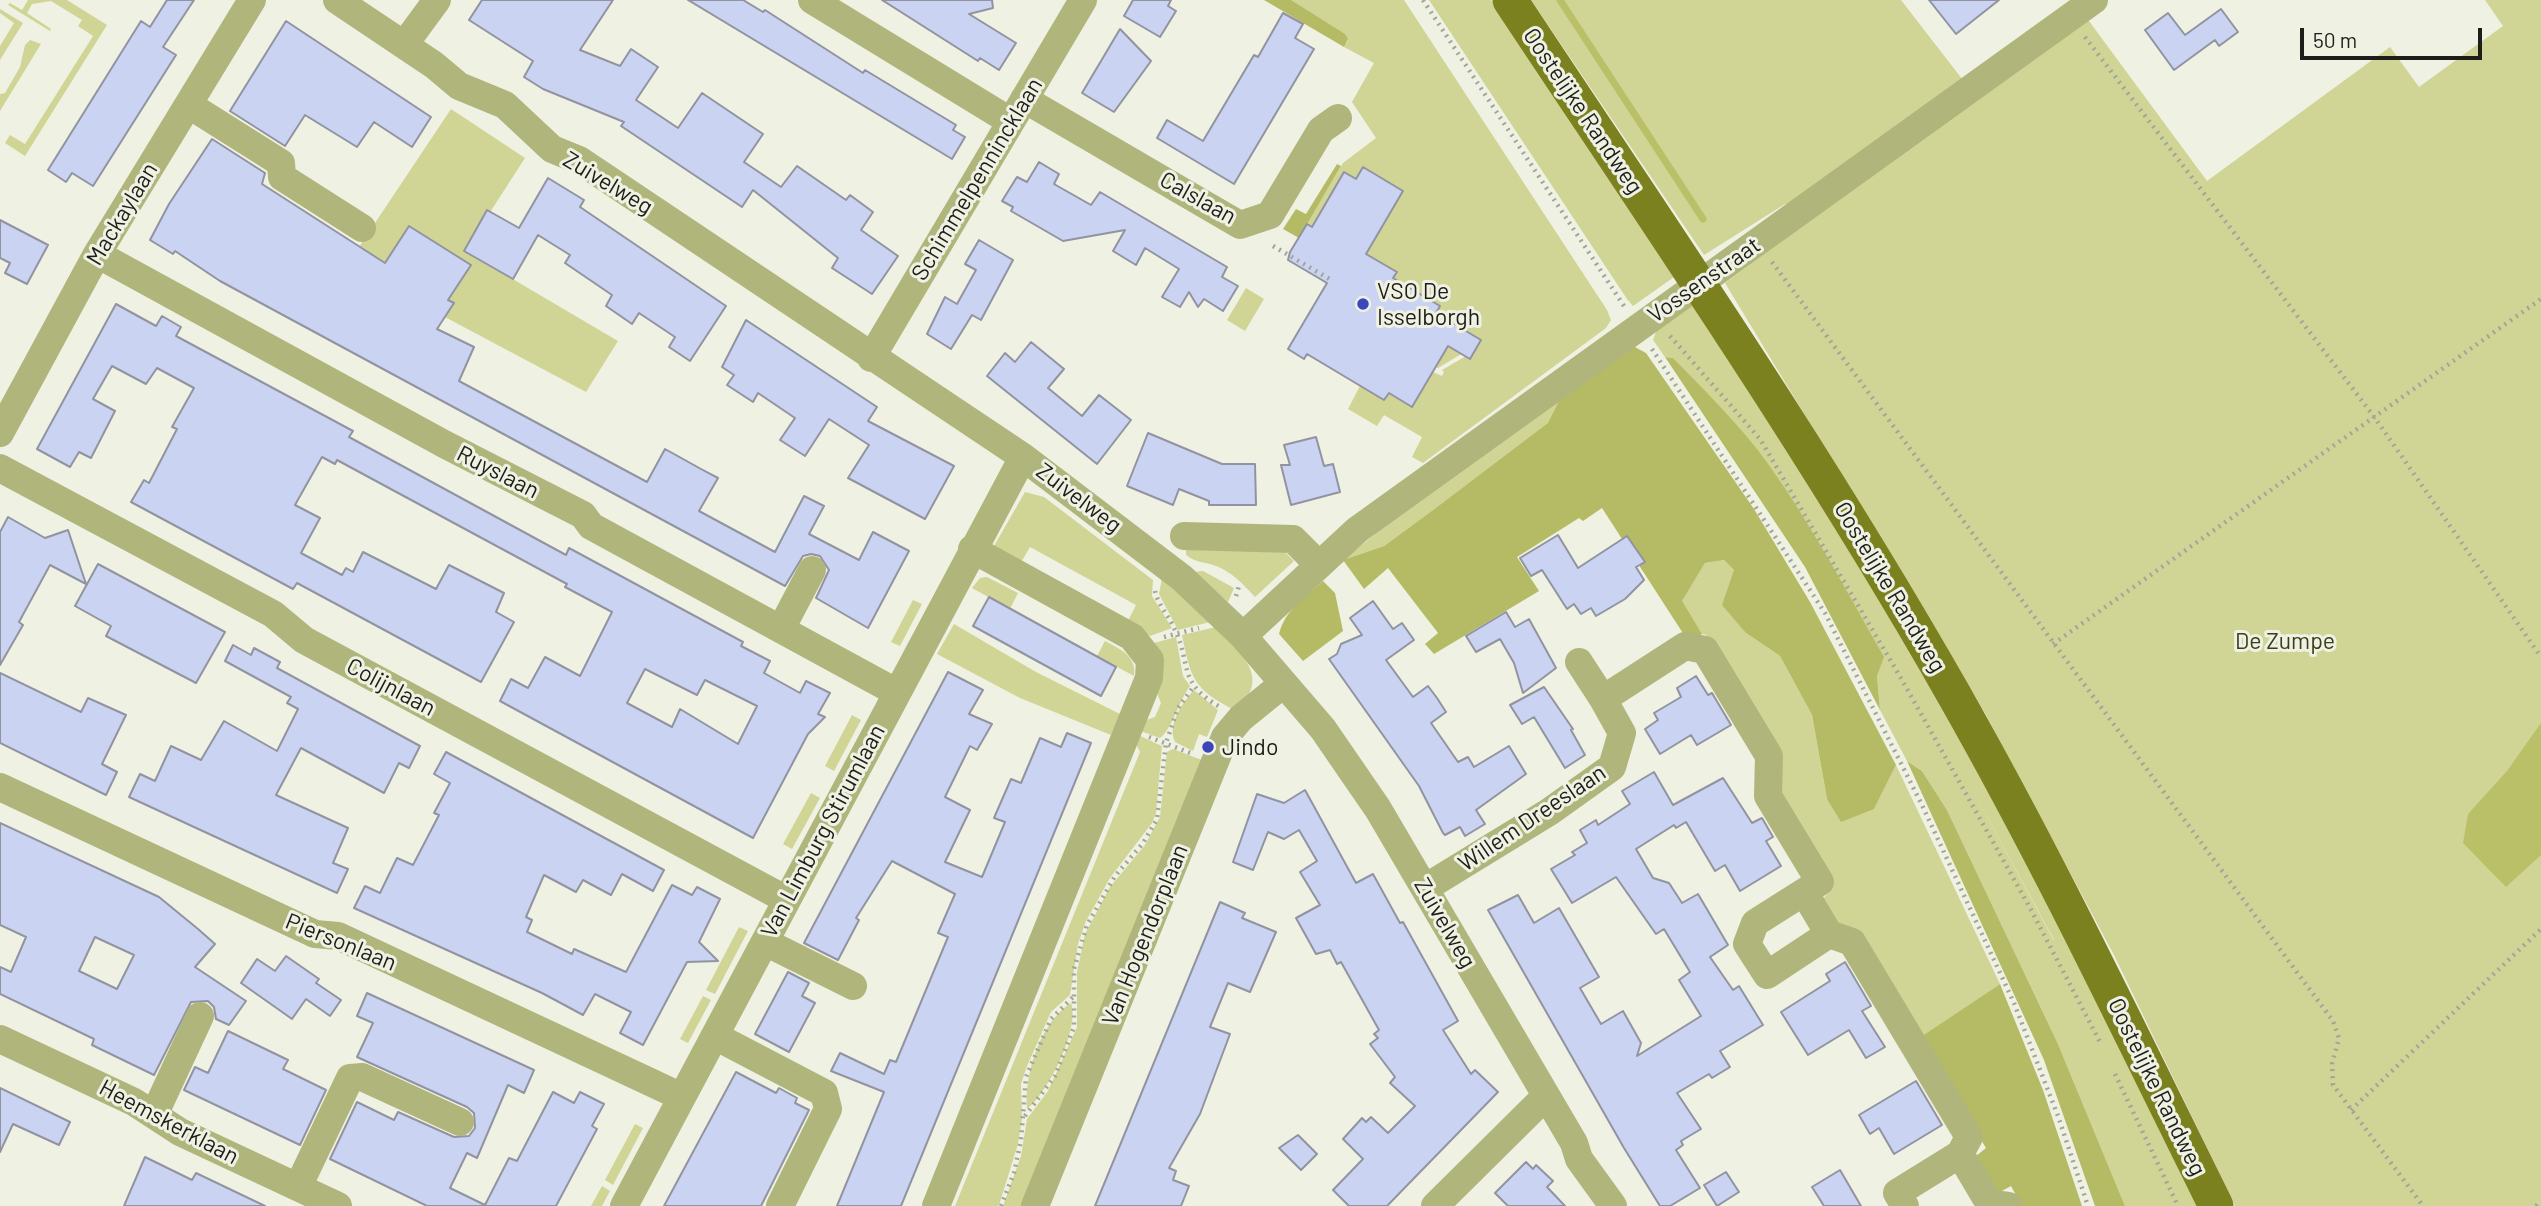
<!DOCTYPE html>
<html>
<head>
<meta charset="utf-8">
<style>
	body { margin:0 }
	#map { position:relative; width:2541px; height:1206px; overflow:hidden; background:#eff1e3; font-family:Barlow,sans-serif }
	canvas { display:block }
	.scale { position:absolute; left:2300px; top:28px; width:182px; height:32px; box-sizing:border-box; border:4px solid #1d1e19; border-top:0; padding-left:9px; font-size:21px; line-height:24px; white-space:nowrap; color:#1d1e19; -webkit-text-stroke:5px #eff1e3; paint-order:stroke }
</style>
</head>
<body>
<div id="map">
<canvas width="2541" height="1206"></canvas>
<div class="scale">50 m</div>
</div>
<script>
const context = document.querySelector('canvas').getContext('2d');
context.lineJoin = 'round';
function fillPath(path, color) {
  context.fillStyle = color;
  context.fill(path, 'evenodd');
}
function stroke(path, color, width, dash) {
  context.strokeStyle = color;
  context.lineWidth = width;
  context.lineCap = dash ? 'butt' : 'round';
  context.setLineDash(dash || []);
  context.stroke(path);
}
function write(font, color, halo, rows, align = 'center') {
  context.font = font + ' Barlow,sans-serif';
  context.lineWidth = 6;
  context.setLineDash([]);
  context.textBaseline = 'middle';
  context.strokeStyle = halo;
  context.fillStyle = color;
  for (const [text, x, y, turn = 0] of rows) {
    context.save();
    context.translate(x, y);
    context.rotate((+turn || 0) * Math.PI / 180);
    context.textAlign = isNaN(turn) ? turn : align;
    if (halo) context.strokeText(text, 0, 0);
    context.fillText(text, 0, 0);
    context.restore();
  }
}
fillPath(new Path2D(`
	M28 0H67L107 25 25 156 5 143 10 135 25 144 93 36 78 26 82 20 51 1 32 4 27 13 51 29 50 31 8 5 10 3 22 10Z
	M1291 0H1404L1607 310 1611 320 1606 328 1423 463 1412 457 1422 437 1384 415 1377 426 1348 409 1362 382 1429 370 1442 376 1444 372 1442 370 1466 356 1463 353 1438 368 1433 366 1353 261 1307 224 1343 163 1376 138 1352 102 1374 63 1344 47 1348 40Z
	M1429 0H1491L1674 277 1633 306 1627 299Z
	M1531 0H1901L1966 84 1790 210 1785 204 1704 255Z
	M2485 0H2541V1206H2235L2115 957 1985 713 1725 283 2086 17 2207 181 2390 47 2419 87 2503 26Z
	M0 9 23 23 0 60V46L14 23 0 13Z
	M30 40 41 44 0 111V94L5 93 20 67 25 45Z
	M451 109 525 158 465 251 618 341 586 392 347 265Z
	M1246 288 1264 299 1245 331 1227 320Z
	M1692 304C1768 421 1845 537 1914 658 2016 837 2106 1022 2199 1206H2125L2058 1044 1947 810 1922 771 1907 761 1880 710 1877 676 1883 657 1805 520 1768 464 1673 358 1665 357 1653 340 1657 329ZM1962 770 2054 941V940Z
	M1561 399 1549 423 1433 510 1384 546 1343 560 1390 522Z
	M1025 492 1044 497 1153 580 1152 596 1172 628 1150 636 1127 623 1136 605 1030 547 1020 564 994 546Z
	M1282 549 1294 561 1255 597C1244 585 1232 572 1216 566 1204 561 1197 564 1186 555V550Z
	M1724 560 1734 570 1746 633 1780 656 1812 715 1827 799 1874 809 1896 765 2000 984 1919 1038 1820 901 1831 891 1775 792 1777 760 1706 635 1702 634 1681 602 1705 563Z
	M1203 571 1234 588 1228 602 1194 572Z
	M987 577 1018 593 1010 609 972 588 980 578Z
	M1162 578 1210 622 1178 630 1159 594Z
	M913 600 922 604 900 646 891 642Z
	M954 624 1036 672 1120 714 1111 735 1020 698 937 654Z
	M1216 627C1242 656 1272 676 1236 711 1194 689 1191 680 1182 635Z
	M1176 637 1183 676 1190 686C1180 699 1171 731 1160 738L1140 731 1143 721 1155 717 1161 703 1156 691 1154 643Z
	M1105 641C1120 649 1137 656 1134 676L1097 656Z
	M1194 690 1218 710 1207 737 1199 734 1193 751 1175 742C1167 725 1182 703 1194 690Z
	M852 715 861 720 834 771 825 766Z
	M1138 735 1162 746 1156 813 1152 823 1110 878 1086 921 1078 944 1070 995 1051 1012 1027 1066 1021 1084 1022 1118 1018 1144 1000 1202 998 1206H955L1140 752 1135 742Z
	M1173 749 1207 762 1023 1206H1003L1021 1156 1027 1119 1048 1091 1077 1027V972L1085 934 1110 887 1145 845 1160 817 1167 752Z
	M811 793 820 798 792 849 783 844Z
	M739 927 748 931 715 994 706 990Z
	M703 996 711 1000 688 1043 680 1039Z
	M1071 1003C1080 1029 1048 1093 1027 1109 1024 1074 1040 1023 1071 1003Z
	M635 1124 643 1128 613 1185 605 1180Z
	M602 1186 610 1191 602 1206H591Z`), '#d0d595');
fillPath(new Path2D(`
	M1264 0H1291L1345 34 1348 39 1344 47Z
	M1337 164 1341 166 1299 238 1283 229 1296 209 1306 214Z
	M1633 346 1646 353 1754 509 1810 602 1896 765 1874 809 1841 822 1827 799 1812 715 1780 656 1746 633 1722 605 1734 570 1724 560 1705 563 1682 601 1702 634 1688 641 1602 508 1583 521 1579 518 1517 557 1539 591 1434 654 1425 644 1438 633 1388 568 1364 589 1343 560 1384 546 1433 510 1548 423 1560 399Z
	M1665 357 1673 358C1706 392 1741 426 1769 465 1812 526 1847 592 1884 657L1877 676 1880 710 1805 567Z
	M1323 581 1335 593 1343 631 1303 661 1279 634C1285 610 1305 597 1323 581Z
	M1907 761 1922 771 1947 810 2058 1044 2125 1206H2095L2044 1060Z
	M2000 984 2043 1090 2082 1206H2022L2011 1186 1998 1193 1976 1156 1986 1148 1919 1038Z`), '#b5bb64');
fillPath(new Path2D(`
	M2541 723V855L2506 887 2463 843 2468 814 2507 771Z`), '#bac068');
stroke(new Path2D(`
	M1560 0 1703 219`), '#bac068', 7);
const building = new Path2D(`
	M167 0H194L163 47 176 55 93 186 72 173 66 182 48 170 141 21 150 27Z
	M482 0H613L580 50 620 66 631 49 658 67 636 100 678 128 702 93 763 134 744 162 781 187 797 166 846 200 850 195 873 212 861 230 898 256 872 294 832 268 838 258 753 190 742 207 621 126 624 122 543 89 524 77 533 61 469 20Z
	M688 0H743L763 12 765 10 863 73 865 70 956 125 953 130 965 137 952 159Z
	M882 0H992L993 8 969 14 1016 43 999 70 980 58 978 61Z
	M1133 0H1171L1168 6 1176 11 1160 37 1124 16Z
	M1929 0H1999L1956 34Z
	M2221 9 2238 32 2219 46 2215 40 2174 70 2145 30 2168 13 2185 35Z
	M1283 13 1303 24 1295 38 1314 49 1234 184 1157 138 1167 120 1203 141 1254 55 1258 57Z
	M286 21 431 117 412 147 374 122 357 147 305 115 285 146 230 111Z
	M1120 29 1151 61 1114 112 1082 93Z
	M212 139 265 173 262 184 385 263 409 226 471 265 448 300 454 303 437 329 474 347 459 381 647 482 665 449 701 469 718 478 699 511 775 552 804 496 824 506 809 534 859 560 873 532 909 551 868 628 816 598 829 570 820 556 811 554 803 556 785 586 220 281 175 251 173 254 150 240 169 204Z
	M1039 162 1059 174 1054 184 1091 205 1100 192 1227 267 1222 277 1238 286 1223 311 1204 299 1198 307 1189 292 1180 307 1162 297 1179 269 1145 248 1136 265 1113 251 1125 230 1063 241 1011 211 1013 207 1002 201 1017 177 1027 182Z
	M1363 167 1403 191 1366 254 1397 272 1393 278 1440 306 1436 313 1481 340 1470 359 1448 346 1412 407 1389 393 1384 400 1307 354 1304 359 1288 349 1327 283 1288 260 1290 252 1307 224 1312 227 1344 172 1356 179Z
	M548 178 584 200 580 207 726 306 690 361 669 347 675 337 639 313 632 324 606 306 612 295 565 263 570 255 538 235 513 279 464 251 487 210 519 228Z
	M0 220 48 245 27 284 5 273 10 263 0 258Z
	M979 240 1013 260 981 320 972 315 951 349 927 334 945 297 957 304 976 270 965 264Z
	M116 304 156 326 162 316 181 327 176 336 353 431 349 437 566 555 569 548 743 642 741 646 770 661 764 673 800 693 806 681 830 693 818 714 825 717 808 734 753 838 500 701 511 679 528 688 545 657 580 676 612 612 565 587 567 584 337 460 335 464 322 457 295 505 320 518 301 553 342 575 346 568 353 572 363 552 436 589 449 565 504 593 496 612 514 622 481 682 297 583 293 589 131 502 144 480 149 483 177 429 172 427 194 388 157 368 146 384 112 366 93 399 115 411 91 458 79 452 70 467 37 449ZM645 669 697 695 705 680 757 706 738 744 680 709 672 727 627 703Z
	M746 320 877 407 868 421 954 466 925 519 848 478 869 445 829 419 805 456 780 440 795 418 758 393 753 402 727 385 734 375 722 367Z
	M1031 342 1064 369 1048 388 1082 416 1099 395 1131 420 1097 464 987 376 1005 353 1015 362Z
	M1148 433 1222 464H1255L1256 505H1209V501L1179 489 1173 505 1127 486Z
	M1316 437 1324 466 1333 464 1340 492 1291 505 1281 465H1290L1284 445Z
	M8 517 45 538 68 530 86 584 50 565 19 622 23 625 0 665V532Z
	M1558 535 1578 568 1627 536 1645 562 1636 567 1644 580 1625 599 1596 616 1591 608 1581 614 1574 604 1567 609 1542 570 1531 576 1520 558Z
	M98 564 225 632 196 683 106 636 111 626 75 606Z
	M989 597 1116 667 1101 696 973 626Z
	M1373 601 1393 629 1402 623 1414 640 1386 660 1413 697 1428 686 1437 698 1446 712 1431 723 1458 762 1468 757 1474 767 1509 746 1526 774 1476 810 1485 824 1465 836 1460 827 1445 835 1443 833 1419 786 1329 659 1337 654 1341 644 1362 635 1350 618Z
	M1506 612 1515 627 1529 619 1556 668 1523 693 1514 663 1500 639 1476 652 1466 636Z
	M233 645 251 655 254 648 280 662 277 668 420 746 409 768 399 763 384 793 301 748 276 795 348 828 333 863 348 869 337 893 129 797 140 774 155 781 171 746 201 760 224 721 277 751 298 709 287 703 291 697 225 661Z
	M948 672 983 690 969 714 992 724 977 750 970 746 945 797 970 810 945 862 982 877 1005 822 994 818 1011 779 1021 783 1040 738 1061 747 1067 733 1091 743 901 1206H837L884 1092 831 1071 840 1053 884 1074 890 1060 896 1062 948 937 938 933 955 894 892 861 856 918 859 920 838 960 804 943Z
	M0 673 81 712 88 698 126 715 102 764 117 772 106 795 0 743Z
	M1696 676 1708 695 1712 693 1731 725 1697 745 1691 735 1660 754 1645 729 1658 720 1654 713 1681 697 1677 688Z
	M1544 687 1573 729 1571 730 1585 755 1565 768 1534 717 1522 724 1510 705Z
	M446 752 664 870 653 891 622 874 611 895 583 880 576 892 544 875 526 917 532 920 527 932 572 954 574 949 626 972 672 885 692 895 697 887 720 899 699 942 718 961 687 962 643 1045 620 1033 631 1012 595 994 583 1015 542 993 354 908 365 886 380 893 397 858 413 865 439 815 434 813 450 783 434 774Z
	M1654 772 1673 805 1723 778 1752 823 1762 818 1773 837 1766 841 1781 866 1740 891 1725 865 1715 871 1686 822 1676 828 1674 825 1636 849 1653 878 1669 883 1682 903 1698 894 1728 945 1710 957 1733 990 1739 986 1763 1025 1720 1051 1730 1067 1712 1078 1709 1074 1677 1093 1701 1129 1681 1141 1683 1145 1676 1150 1700 1188 1670 1206H1660L1624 1148 1488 910 1518 895 1534 923 1559 908 1599 977 1580 988 1601 1024 1623 1011 1641 1043 1637 1056 1701 1016 1679 980 1690 972 1664 929 1656 934 1616 877 1572 903 1551 869 1575 855 1572 852 1587 843 1580 830 1596 820 1598 825 1630 804 1622 791Z
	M1305 790 1356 883 1373 874 1400 923 1403 922 1458 1021 1443 1030 1471 1074 1475 1070 1498 1092 1387 1206H1349L1333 1190 1363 1159 1343 1139 1362 1118 1366 1122 1371 1117 1388 1133 1415 1106 1390 1083 1395 1077 1370 1044 1378 1038 1374 1034 1379 1030 1341 962 1337 964 1330 950 1316 954 1296 918 1320 905 1300 872 1317 861 1299 830 1284 839 1268 832 1253 870 1233 862 1257 794 1284 803Z
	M0 823 159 897 198 929 215 944 195 967 246 1001 229 1025 216 1019 214 1007 208 1001 191 1002 154 1075 92 1045 94 1039 0 994V967L11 972 26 937 0 925ZM95 937 134 955 117 989 79 971Z
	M1220 902 1245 913 1242 918 1276 932 1250 992 1228 983 1210 1027 1230 1034 1200 1114 1169 1168 1176 1171 1173 1180 1189 1186 1181 1206H1095Z
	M286 956 319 979 316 983 341 1000 330 1016 306 999 292 1019 241 983 257 959 275 971Z
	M1845 962 1871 1006 1862 1011 1885 1047 1866 1058 1849 1030 1808 1055 1781 1012 1830 981 1826 974Z
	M788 972 809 983 802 996 815 1003 789 1052 755 1034Z
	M367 993 534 1070 524 1093 508 1085 477 1158 467 1153 450 1188 485 1205 509 1158 517 1161 553 1092 574 1103 580 1092 604 1104 592 1126 597 1129 556 1206H427L330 1159 357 1102 394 1120 398 1112 454 1137 469 1136 475 1128 474 1113 467 1107 357 1057 373 1023 357 1016Z
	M228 1031 288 1060 283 1069 326 1090 300 1145 184 1090 195 1067 208 1073Z
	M736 1072 776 1093 779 1088 797 1098 795 1103 809 1110 761 1206H664Z
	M1916 1081 1942 1125 1894 1154 1879 1128 1870 1134 1859 1115Z
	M0 1088 70 1122 59 1145 13 1124 0 1152Z
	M1298 1135 1317 1154 1301 1170 1279 1148Z
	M145 1157 192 1180 196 1173 265 1206H124Z
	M1526 1162 1533 1169 1536 1165 1553 1181 1547 1187 1565 1206H1508L1495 1193Z
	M1840 1170 1861 1206H1824L1812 1187Z
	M1726 1172 1739 1192 1717 1206 1704 1185Z`);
fillPath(building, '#cad3f2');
stroke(building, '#9194a0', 2);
stroke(new Path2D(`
	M1423 0 1624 306
	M2085 37 2375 418 2541 657
	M1273 246 1333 281
	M1772 262 2333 1021 2339 1038 2332 1064 2333 1085 2423 1206
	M1670 336 1760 439 1902 680 2029 906 2101 1044
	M1652 349 1825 613 1922 805 2014 1003 2058 1116 2088 1206
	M1155 591C1158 605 1169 616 1175 630 1192 666 1177 682 1220 707
	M1236 596 1239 586
	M1164 637 1199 628
	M2053 644 2541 299
	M1149 737 1193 754
	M2115 1074 2178 1206
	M2351 1110 2541 929
	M1025 1116 1055 1076 1074 1027V969L1087 925 1115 876 1143 843 1157 819 1166 743 1178 708 1194 686
	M1001 1206 1014 1173 1021 1140 1026 1077 1051 1019 1073 997
	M2536 1206 2541 1201`), '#a3a59a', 4.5, [2, 5]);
stroke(new Path2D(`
	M337 0 434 65 459 86 505 105 552 149 579 160 1023 457 1182 578 1243 636 1323 729 1378 809 1574 1143 1579 1159 1613 1206
	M812 0 1010 121
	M404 45 437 0
	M1024 99 1240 225 1270 215 1321 130 1338 118
	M189 105 281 163 282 177 362 228
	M97 254 444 444 583 515 591 526 896 692
	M871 358 1083 0
	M0 433 97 254 252 0
	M0 468 273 614 304 640 787 900
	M1184 536 1293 539 1318 564
	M781 629 812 570
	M1243 636 1357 530 2094 0
	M1579 662 1603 699
	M0 787 315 934 338 936 682 1097
	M1425 888 1549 812 1612 767 1622 733 1603 699 1685 646 1705 650 1769 756 1768 796 1820 882 1804 892 1829 934 1852 942 1969 1137 1960 1154 1989 1203 2009 1206
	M1804 892 1755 923 1747 944 1767 975 1829 934
	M765 942 853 986
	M715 1036 824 1093 828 1109 780 1206
	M0 1039 134 1102 180 1132 338 1206
	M154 1115 200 1016
	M298 1187 350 1078 362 1077 460 1122
	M624 1206 1023 457
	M936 1206 1149 678 1150 660 1132 637 972 549
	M1035 1206 1225 737 1241 718 1283 684
	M1435 1206 1546 1096
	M1905 1206 1897 1193 1960 1154`), '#b0b57c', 28);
stroke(new Path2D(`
	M1510 0C1661 228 1817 454 1953 693 2048 860 2131 1034 2216 1206`), '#7c811f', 35);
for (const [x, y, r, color] of [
	[1363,304,7,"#3c46ba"],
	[1208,747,7,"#3c46ba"]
]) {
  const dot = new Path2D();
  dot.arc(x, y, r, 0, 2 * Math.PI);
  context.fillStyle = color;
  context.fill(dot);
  stroke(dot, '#eff1e3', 2.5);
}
write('23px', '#1d1e19', '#eff1e3', [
	["Oostelijke Randweg",1583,111,56],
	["Schimmelpennincklaan",977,179,-59],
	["Zuivelweg",608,183,31],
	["Calslaan",1198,198,29],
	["Mackaylaan",122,214,-59],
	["Vossenstraat",1704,280,-35],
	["Ruyslaan",498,472,27],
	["Zuivelweg",1079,498,37],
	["Oostelijke Randweg",1890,587,59],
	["Colijnlaan",391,687,28],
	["Willem Dreeslaan",1532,818,-34],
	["Van Limburg Stirumlaan",823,831,-62],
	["Zuivelweg",1445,923,60],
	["Van Hogendorplaan",1145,935,-68],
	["Piersonlaan",341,942,22],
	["Oostelijke Randweg",2157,1087,64],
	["Heemskerklaan",169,1122,28]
]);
write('23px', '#1d1e19', '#eff1e3', [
	["VSO De",1377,291],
	["Isselborgh",1377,317],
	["Jindo",1222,747]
], 'left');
write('23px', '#3c3e18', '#eff1e3', [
	["De Zumpe",2285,641]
]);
</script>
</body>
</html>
